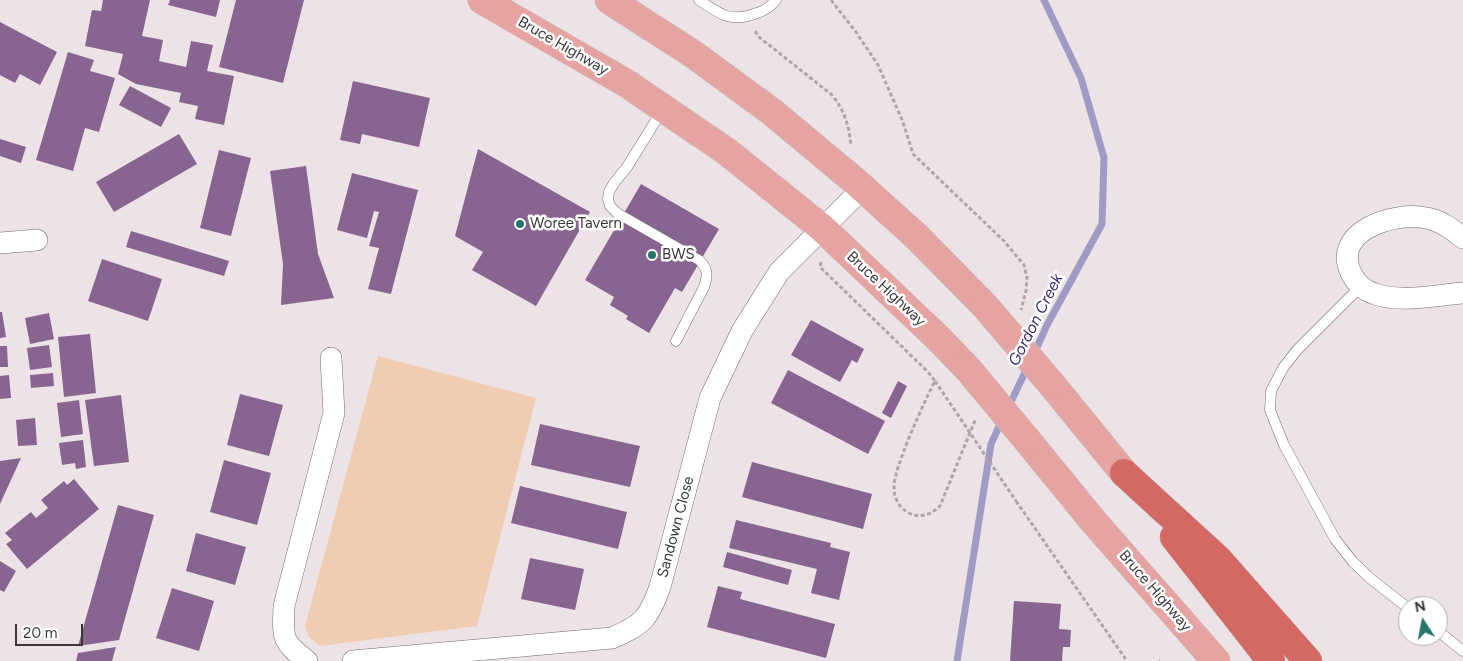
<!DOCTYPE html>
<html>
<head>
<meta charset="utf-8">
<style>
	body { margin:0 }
	#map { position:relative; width:1463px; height:661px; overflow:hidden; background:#ede2e6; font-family:Figtree,sans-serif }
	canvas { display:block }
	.north { position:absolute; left:1398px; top:596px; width:50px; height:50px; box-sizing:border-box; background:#fff; border:1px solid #b1afb0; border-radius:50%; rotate:349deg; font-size:14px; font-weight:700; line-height:20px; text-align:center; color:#3c383a }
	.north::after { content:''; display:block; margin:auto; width:18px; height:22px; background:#29736f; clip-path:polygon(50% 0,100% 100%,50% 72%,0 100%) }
	.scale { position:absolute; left:15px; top:624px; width:68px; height:22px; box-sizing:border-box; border:2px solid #3c383a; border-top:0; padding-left:6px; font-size:15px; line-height:18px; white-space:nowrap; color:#3c383a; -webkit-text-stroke:4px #fff; paint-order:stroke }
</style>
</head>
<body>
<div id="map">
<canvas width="1463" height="661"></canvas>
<div class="north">N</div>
<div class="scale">20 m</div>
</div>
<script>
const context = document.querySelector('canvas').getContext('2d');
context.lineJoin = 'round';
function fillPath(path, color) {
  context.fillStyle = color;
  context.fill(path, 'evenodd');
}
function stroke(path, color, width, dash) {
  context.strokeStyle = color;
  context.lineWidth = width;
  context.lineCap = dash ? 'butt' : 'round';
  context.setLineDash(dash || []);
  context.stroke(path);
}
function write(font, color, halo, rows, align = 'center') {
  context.font = font + ' Figtree,sans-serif';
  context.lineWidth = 5;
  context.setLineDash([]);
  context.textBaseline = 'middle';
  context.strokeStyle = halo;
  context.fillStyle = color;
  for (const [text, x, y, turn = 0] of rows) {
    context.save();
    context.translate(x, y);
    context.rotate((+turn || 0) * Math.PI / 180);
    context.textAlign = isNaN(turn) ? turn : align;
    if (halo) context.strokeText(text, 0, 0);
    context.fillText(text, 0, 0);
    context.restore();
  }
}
fillPath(new Path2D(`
	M378 356 536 398 477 626 320 646 309 637 305 626Z`), '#f0ccb2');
stroke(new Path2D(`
	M1034 354 1047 325 1102 224 1104 158 1081 78 1044 0
	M1008 408 1028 366
	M957 661 991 444 1002 420`), '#9f9bc4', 7);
fillPath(new Path2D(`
	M103 0H150L142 36 163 40 159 61 186 67 191 41 213 45 207 71 234 76 224 125 195 119 198 106 179 102 181 93 136 84 118 74 123 54 85 46 92 10 101 11Z
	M170 0H220L216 17 168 5Z
	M236 0H304L283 83 219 67Z
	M0 22 57 52 40 85 20 74 15 83 0 75Z
	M68 52 94 60 90 71 115 78 99 132 85 128 73 171 36 160Z
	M353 81 430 98 419 147 362 134 360 144 340 140Z
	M130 86 171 108 161 127 119 105Z
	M179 134 197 164 114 212 96 182Z
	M0 139 26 147 21 163 0 156Z
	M478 149 590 212 536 306 472 270 483 252 455 236Z
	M219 150 251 158 231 236 200 228Z
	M306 166 318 254 334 298 281 305 283 264 270 171Z
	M352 173 418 190 391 294 368 289 379 248 369 246 379 212 374 211 367 238 337 230Z
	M641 184 719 229 682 292 675 288 649 333 626 319 628 316 610 305 614 297 585 280Z
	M131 231 229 261 224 276 126 247Z
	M102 259 162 279 148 321 88 301Z
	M0 312H2L6 337 0 338Z
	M49 313 54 339 30 344 25 318Z
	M811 320 864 349 857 363 852 360 840 382 791 355Z
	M90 334 96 393 64 397 58 337Z
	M49 345 52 367 30 370 27 348Z
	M0 346H7L8 367H0Z
	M788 370 885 421 868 454 771 403Z
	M53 373 54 386 31 388 30 375Z
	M9 375 11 398 0 399V376Z
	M898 381 907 386 891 418 882 413Z
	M240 394 283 405 269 456 227 445Z
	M121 395 129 462 94 466 85 400Z
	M79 400 83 434 61 437 57 403Z
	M35 418 37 445 18 446 16 420Z
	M540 424 640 446 630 487 531 465Z
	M83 440 86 467 76 469 75 463 62 465 59 443Z
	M21 458 0 504V461Z
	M224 460 271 473 257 525 210 512Z
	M752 462 872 494 863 529 742 497Z
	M74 479 99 509 27 569 6 544 12 540 5 533 31 512 36 518 48 508 41 500 64 481 67 485Z
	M520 486 627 512 618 549 511 523Z
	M118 505 154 515 119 640 78 646Z
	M736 520 831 543 830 547 850 552 839 600 811 593 817 569 729 548Z
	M196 533 246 547 235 585 186 571Z
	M727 552 792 570 788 585 723 567Z
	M530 558 584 569 575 610 521 599Z
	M0 561 16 571 4 592 0 590Z
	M718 586 742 592 740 599 835 624 826 658 707 627Z
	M172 588 214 601 199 651 156 638Z
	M1014 601 1061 604 1059 629 1071 630 1070 647H1063L1062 661H1010Z
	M116 647 112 661H76L78 653Z`), '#886491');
const lane = new Path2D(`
	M699 0C721 15 731 23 757 13 764 11 771 6 776 0
	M663 109 627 167 614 183 609 192 608 199 610 206 617 213 699 260C708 268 708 276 704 287L676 341
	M1361 286 1297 350 1283 368 1271 391 1270 410 1284 445 1335 539 1353 562 1371 579 1408 608
	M1438 631 1463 651`);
const street = new Path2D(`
	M1463 238C1452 229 1440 220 1426 218 1395 211 1329 231 1352 275 1357 284 1365 291 1375 294 1400 303 1437 295 1463 293
	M0 243 37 240
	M307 661C281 641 283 638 284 606L334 413 331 358
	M353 661 612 638C643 625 649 618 660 587L710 398 742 331 779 272 863 188`);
const primary = new Path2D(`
	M482 0 626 83 726 151 822 228 937 337 968 369
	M609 0 693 54 772 112 856 182 916 236 985 306
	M1053 386 1124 473
	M1027 440 1094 522 1216 661`);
const highway = new Path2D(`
	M1124 473 1218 559 1308 661
	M1174 537 1271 661`);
stroke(lane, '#72686c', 11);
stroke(street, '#72686c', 22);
stroke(primary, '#c4c3c4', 29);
stroke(highway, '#c4c3c4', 29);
stroke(new Path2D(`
	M831 0 856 32 878 65 903 122 913 154 1004 241 1024 265 1027 278 1026 291 1021 310
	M755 31 759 37 832 95C845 111 849 126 851 146
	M821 262 820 267 928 372 935 381C925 400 893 469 894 488 894 498 899 508 909 513 920 519 932 514 940 506L976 418
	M1016 501 1127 661
	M1159 661H1160`), '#afa6a9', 3, [4, 2.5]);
stroke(lane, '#fff', 10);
stroke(street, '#fff', 21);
stroke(primary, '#e5a4a1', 28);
stroke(highway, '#d46863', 28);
const primaryBridge = new Path2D(`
	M985 306 1053 386
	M968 369 1027 440`);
stroke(primaryBridge, '#c4c3c4', 29, []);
stroke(new Path2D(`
	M935 381 1016 501`), '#afa6a9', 3, [4, 2.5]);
stroke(primaryBridge, '#e5a4a1', 28);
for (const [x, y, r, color] of [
	[520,224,5,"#29736f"],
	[652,255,5,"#29736f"]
]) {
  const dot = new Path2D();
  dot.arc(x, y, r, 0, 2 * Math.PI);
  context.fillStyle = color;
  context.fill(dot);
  stroke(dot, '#fff', 2);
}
write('15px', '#3c383a', '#fff', [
	["Bruce Highway",563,46,30],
	["Bruce Highway",886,289,43],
	["Sandown Close",676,527,-75],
	["Bruce Highway",1155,591,49]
]);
write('15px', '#3c383a', '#fff', [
	["Woree Tavern",530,224],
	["BWS",662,255]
], 'left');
write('italic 16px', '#362a6c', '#fff', [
	["Gordon Creek",1036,320,-63]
]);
</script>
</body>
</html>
